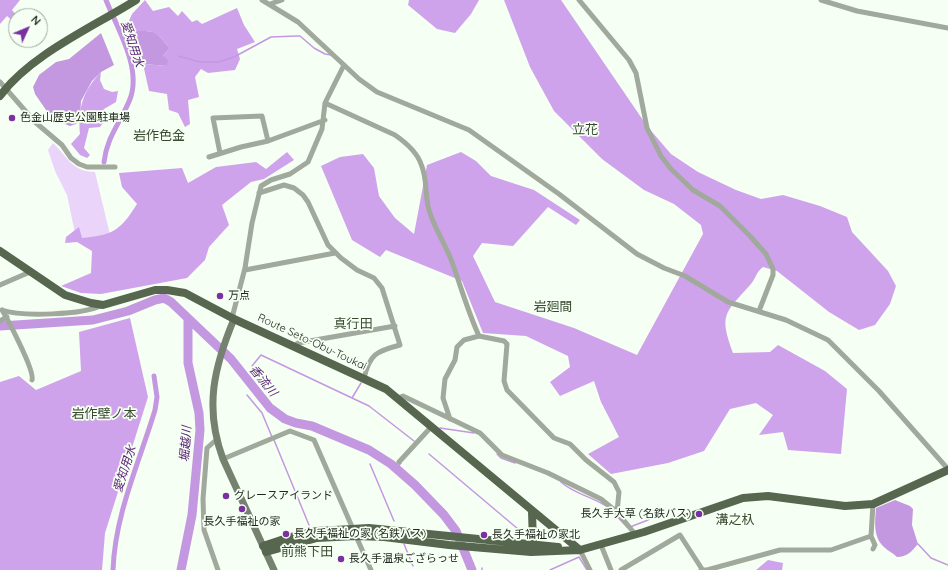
<!DOCTYPE html>
<html>
<head>
<meta charset="utf-8">
<style>
	body { margin:0 }
	#map { position:relative; width:948px; height:570px; overflow:hidden; background:#f6fff3; font-family:Quicksand,sans-serif }
	canvas { display:block }
	.north { position:absolute; left:8px; top:8px; width:40px; height:40px; box-sizing:border-box; background:#f6fff3; border:1px solid #a0a89c; border-radius:50%; rotate:46deg; font-size:11px; font-weight:700; line-height:16px; text-align:center; color:#1e251a }
	.north::after { content:''; display:block; margin:auto; width:14px; height:18px; background:#7b30a2; clip-path:polygon(50% 0,100% 100%,50% 72%,0 100%) }
</style>
</head>
<body>
<div id="map">
<canvas width="948" height="570"></canvas>
<div class="north">N</div>
</div>
<script>
const context = document.querySelector('canvas').getContext('2d');
context.lineJoin = 'round';
function fillPath(path, color) {
  context.fillStyle = color;
  context.fill(path, 'evenodd');
}
function stroke(path, color, width, dash) {
  context.strokeStyle = color;
  context.lineWidth = width;
  context.lineCap = dash ? 'butt' : 'round';
  context.setLineDash(dash || []);
  context.stroke(path);
}
function write(font, color, halo, rows, align = 'center') {
  context.font = font + ' Quicksand,"Noto Sans JP",sans-serif';
  context.lineWidth = 3.5;
  context.setLineDash([]);
  context.textBaseline = 'middle';
  context.strokeStyle = halo;
  context.fillStyle = color;
  for (const [text, x, y, turn = 0] of rows) {
    context.save();
    context.translate(x, y);
    context.rotate((+turn || 0) * Math.PI / 180);
    context.textAlign = isNaN(turn) ? turn : align;
    if (halo) context.strokeText(text, 0, 0);
    context.fillText(text, 0, 0);
    context.restore();
  }
}
fillPath(new Path2D(`
	M53 143C67 156 72 172 95 172L111 239 76 238 67 195 55 171 48 150Z`), '#ebd4fa');
fillPath(new Path2D(`
	M0 0H20L12 10 17 16 16 24 7 16 0 24Z
	M145 0 153 11 169 7 178 16 182 11 192 22 197 20 202 24 237 8 244 25 255 42 237 49 240 59 235 70 208 73 201 69 195 77 199 97 188 100 190 124 185 127 178 113 169 110 167 94 149 91 143 64 167 66 163 56 170 48C153 30 158 31 132 31L128 23 132 14Z
	M409 0H479L471 14 455 33 437 29 408 5Z
	M504 0H561L647 126 671 154 698 172 736 190 761 199 783 195 820 206 847 217 852 232 888 271 896 286 890 304 875 325 859 330 829 312 777 271 763 267C756 272 756 278 751 284 724 314 719 314 733 353L770 352 778 345 825 371 847 389 841 454 788 450 783 432 759 435 773 415 756 403 730 409 704 451 668 463 611 474 588 454 619 437 601 402 594 381 560 396 550 382 570 367 568 356 526 336 483 333 462 281 386 250 380 257 352 240 321 166 340 157 363 154 374 168 379 196 395 218 414 234 427 165 461 152 476 161 491 176 534 190 580 220 576 225 548 207 513 246 482 243 473 256 495 302 574 328 637 355 703 234 701 225 674 204 644 190 602 159 554 111 530 67Z
	M101 72 100 80 104 89 112 92 118 91 116 102 104 109 99 118 103 123 100 127 89 128 84 148 90 155 87 158 80 155 71 144 80 134C78 107 83 91 101 72Z
	M287 152 294 160 264 179 251 182 222 205 229 225 209 247 205 260 187 278 101 294 81 293 61 286 91 273 92 251 77 242 65 243 66 237 79 227 82 238C113 235 120 231 137 204L122 187 119 173 182 168 188 183 216 167 256 162 266 169Z
	M130 318 148 397 105 533 102 570H0V382L19 376 36 390 81 371 79 332Z
	M768 560 783 563 782 570H756Z`), '#cfa3ec');
fillPath(new Path2D(`
	M132 31C159 31 153 30 170 48L163 56 168 60 167 66 143 64 139 48Z
	M101 33 114 65 101 72 92 81 81 101 80 119 76 124 70 126 60 122 46 110 35 94 33 87 39 75 56 62 69 59Z
	M895 500 910 506 913 509 912 525 918 544C911 552 907 557 897 557 893 553 888 551 884 547 873 537 875 522 876 508Z`), '#c498e1');
stroke(new Path2D(`
	M178 56 200 62H218L234 57 271 37 297 36H300L314 48 325 54 331 55
	M252 366 261 355 369 406 414 441
	M247 395 262 413 272 437
	M352 398 361 383
	M440 428 474 433
	M274 440 309 525
	M429 454 518 529
	M497 454 501 458 515 463
	M370 464 394 521
	M396 469 401 463
	M561 482C574 494 591 496 606 506
	M609 508 627 527
	M630 527 648 520 662 510
	M404 544 413 566
	M918 544 931 558 948 565
	M482 568V570
	M550 570 579 557 587 570`), '#c498e1', 1.5);
stroke(new Path2D(`
	M104 162C107 136 121 122 130 99 142 68 117 28 106 0
	M113 570C115 514 139 463 155 410L157 397 154 376`), '#c498e1', 5);
stroke(new Path2D(`
	M0 326 93 320 128 311 155 300 164 298 171 302 231 359 270 408 285 419 296 423 312 426 369 450 391 464 415 485 444 515 456 531 472 570
	M181 570 192 515 200 430 199 413 188 363V319`), '#c498e1', 9);
stroke(new Path2D(`
	M262 0 298 22 359 79 377 92 469 130 559 194 637 254 664 268 685 276 728 302 786 320 828 340 879 391 948 469
	M579 0 629 60 636 73 647 128 661 156 671 169 693 190 720 206 749 235 766 254 773 269V275L759 311
	M821 0 857 11 948 28
	M270 4 282 0
	M0 82 35 122 62 145 71 158 79 164 87 167H115
	M325 103 395 135C405 142 417 152 421 164 427 177 425 191 428 206 432 225 445 243 452 262 461 287 468 312 479 336
	M220 153 213 118 262 116 268 141
	M209 157 241 147 268 141 325 120
	M259 193 284 185 294 188 303 195 308 202 328 245 341 258 357 270 374 278 382 288 400 345C377 351 369 354 364 379
	M245 270 335 253
	M0 285 30 272
	M2 310C21 317 84 315 102 305
	M2 310C8 320 35 371 32 380
	M234 319 233 314 245 268 252 223 261 186 271 180 290 174 308 162 322 129 325 103 344 65
	M0 321 7 317
	M294 346 298 343 395 326
	M398 398 403 396 480 433 502 455 548 473 601 499 617 512 635 534
	M450 419 443 398 445 379 455 360 457 347 464 340 479 336 504 341 507 344 504 381 507 390 554 438 570 444 586 460 614 482 619 492 617 512
	M216 440 207 448 203 499 204 530 218 570
	M223 459 290 431 314 440 353 529
	M399 462 432 426
	M356 536 371 570
	M601 545 611 570
	M873 549 875 545 871 536 873 504
	M580 550 590 570
	M621 570 680 535 702 569
	M701 570H707L780 550H831L871 536`), '#a0a99c', 5);
stroke(new Path2D(`
	M234 319C214 367 204 408 223 459L274 570`), '#75826f', 7);
stroke(new Path2D(`
	M0 96C30 55 93 27 136 0
	M0 251 65 295 91 303 103 305 155 290H167L185 293 234 319 386 389 580 550
	M532 511 533 544
	M263 546 287 538 317 531 369 528 558 547
	M266 552 317 538 356 536 384 537 449 545 531 552 580 550 644 532 743 498 768 496 845 506 873 504 948 470`), '#56664f', 8);
for (const [x, y, r, color] of [
	[12,118,4,"#7b30a2"],
	[220,296,4,"#7b30a2"],
	[226,496,4,"#7b30a2"],
	[242,509,4,"#7b30a2"],
	[699,514,4,"#7b30a2"],
	[286,534,4,"#7b30a2"],
	[484,535,4,"#7b30a2"],
	[341,559,4,"#7b30a2"]
]) {
  const dot = new Path2D();
  dot.arc(x, y, r, 0, 2 * Math.PI);
  context.fillStyle = color;
  context.fill(dot);
  stroke(dot, '#f6fff3', 1.5);
}
write('11px', '#1e251a', '#f6fff3', [
	["色金山歴史公園駐車場",20,118],
	["万点",228,296],
	["グレースアイランド",234,496],
	["長久手大草 (名鉄バス)",691,514,"right"],
	["長久手福祉の家",242,522,"center"],
	["長久手福祉の家 (名鉄バス)",294,534],
	["長久手福祉の家北",492,535],
	["長久手温泉ござらっせ",349,559]
], 'left');
write('11px', '#1e251a', '#f6fff3', [
	["Route Seto-Obu-Toukai",312,342,25]
]);
write('italic 12px', '#592276', '#f6fff3', [
	["愛知用水",132,44,72],
	["香流川",263,381,50],
	["堀越川",186,444,-86],
	["愛知用水",125,469,-72]
]);
write('13px', '#394a31', '#f6fff3', [
	["立花",585,130],
	["岩作色金",159,136],
	["岩廻間",553,307],
	["真行田",353,324],
	["岩作壁ノ本",104,414],
	["溝之杁",735,520],
	["前熊下田",307,552]
]);
</script>
</body>
</html>
